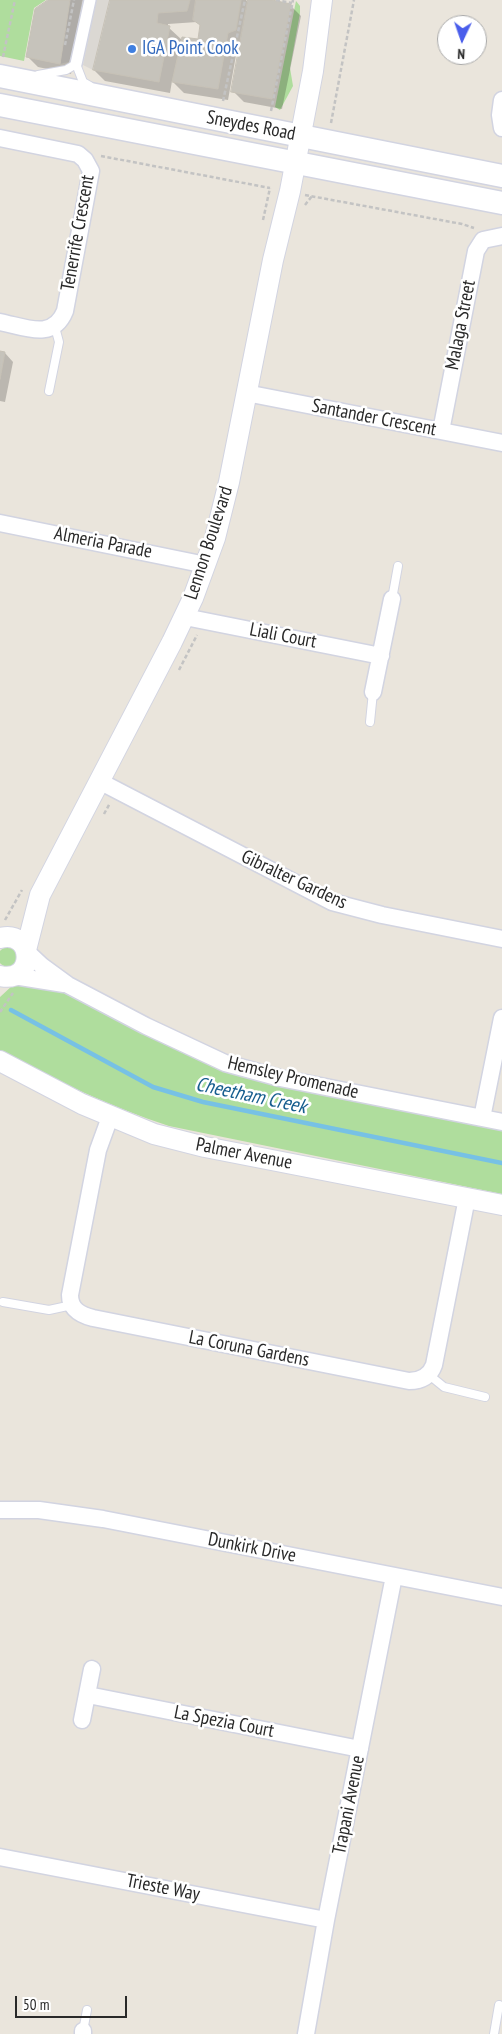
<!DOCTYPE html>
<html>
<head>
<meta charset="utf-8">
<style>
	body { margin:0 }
	#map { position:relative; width:502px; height:2034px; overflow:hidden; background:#eae5dc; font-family:"PT Sans Narrow",sans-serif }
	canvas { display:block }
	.north { position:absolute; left:437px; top:15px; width:50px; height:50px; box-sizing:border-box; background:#fff; border:1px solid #a9a9a9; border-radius:50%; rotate:183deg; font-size:14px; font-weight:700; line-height:20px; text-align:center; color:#292929 }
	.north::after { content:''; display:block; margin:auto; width:18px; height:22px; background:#495deb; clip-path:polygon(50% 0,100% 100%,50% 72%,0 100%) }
	.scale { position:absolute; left:15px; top:1996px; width:112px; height:22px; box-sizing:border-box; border:2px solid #292929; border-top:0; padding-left:6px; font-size:15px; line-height:18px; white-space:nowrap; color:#292929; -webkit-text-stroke:4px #fff; paint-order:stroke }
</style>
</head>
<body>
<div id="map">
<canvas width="502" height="2034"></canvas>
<div class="north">N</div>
<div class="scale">50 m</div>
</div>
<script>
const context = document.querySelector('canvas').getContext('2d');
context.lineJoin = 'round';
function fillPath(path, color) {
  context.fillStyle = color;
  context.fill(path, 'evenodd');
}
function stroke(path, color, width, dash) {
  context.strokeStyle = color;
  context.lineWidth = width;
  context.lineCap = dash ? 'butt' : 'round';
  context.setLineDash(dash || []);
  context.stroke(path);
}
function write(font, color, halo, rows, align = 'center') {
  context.font = font + ' "PT Sans Narrow",sans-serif';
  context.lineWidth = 5;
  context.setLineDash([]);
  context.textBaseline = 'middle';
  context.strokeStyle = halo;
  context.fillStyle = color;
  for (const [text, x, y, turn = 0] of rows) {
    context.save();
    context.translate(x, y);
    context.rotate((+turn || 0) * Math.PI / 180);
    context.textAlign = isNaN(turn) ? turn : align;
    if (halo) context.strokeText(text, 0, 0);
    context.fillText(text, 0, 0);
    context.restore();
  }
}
fillPath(new Path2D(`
	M0 0H46L34 8 24 61 0 56Z
	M296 1 300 6V13L290 68 293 86 280 110 275 107Z
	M-2 957a10 10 0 1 1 20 0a10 10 0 1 1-20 0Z
	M19 983 60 989 169 1045 502 1128V1194L169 1126C110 1107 55 1080 0 1051V997L13 985Z`), '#afdd9d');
fillPath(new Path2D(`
	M70 0H82L72 55 69 62 60 64Z
	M96 0H110L93 70 83 65Z`), '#dbd8d3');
fillPath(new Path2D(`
	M50 0H83L71 74 38 67 27 56Z
	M111 0H246L249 3V0H266L290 5 301 16 282 109 244 102 233 91 242 43 238 44 228 100 184 93 172 81 170 93 105 81 94 70ZM197 22 201 26 199 41 182 40 168 27V24Z
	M0 352 5 353 13 362 5 402 0 401Z`), '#0003');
stroke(new Path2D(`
	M11 1010 153 1087 203 1102 502 1163`), '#77c1e5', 4.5);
const building = new Path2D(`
	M48 0H70L60 64 26 57 35 9Z
	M110 0H190L187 11 158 13 157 23 170 26 159 82 93 70Z
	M196 0H241L236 30 228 33 218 89 172 82 182 37 198 39 200 25 193 20Z
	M248 0H272L291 4 272 99 231 92Z
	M0 351 5 352 0 379Z`);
fillPath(building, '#c6c3bb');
stroke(building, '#c6c1b6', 1);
const service = new Path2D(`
	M38 75 66 70 76 64 83 82 90 86
	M49 391 59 342 55 327
	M392 599 398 566
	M370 722 373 692
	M3 1302 49 1310 72 1305
	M428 1374 444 1387 485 1397
	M83 2031 87 2010
	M494 2034 499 2005`);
const pedestrian = new Path2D(`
	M76 64 90 0`);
const minor = new Path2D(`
	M502 100 500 115 502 128
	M0 138 78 154 85 160 91 171 65 311C53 341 25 327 0 322
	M246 393 502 443
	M441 431 476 251 483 240 502 236
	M0 523 206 565
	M185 617 381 656
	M373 692 392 599
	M99 781 332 902 382 915 502 939
	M26 951 42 966 68 985 146 1026 225 1063 280 1078 502 1122
	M14 976 64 984
	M110 1117 98 1150 70 1295C70 1310 81 1315 93 1318L409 1381C421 1381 430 1376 434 1365L467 1198
	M482 1118 502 1018
	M0 1510H39L103 1519 502 1597
	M88 1695 360 1749
	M82 1720 92 1669
	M0 1857 326 1920
	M83 2034V2031
	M306 2034 326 1920 394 1576`);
const tertiary = new Path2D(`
	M0 938C35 929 36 984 0 976
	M26 950 40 895 172 642 193 598 215 538 229 482 273 260 290 191 313 71 322 0
	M0 1061 82 1104 154 1134 205 1147 502 1205`);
const secondary = new Path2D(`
	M0 76 502 176
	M0 105 502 203`);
stroke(service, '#d2d4e1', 10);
stroke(pedestrian, '#d2d4e1', 14);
stroke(minor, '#d2d4e1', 19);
stroke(tertiary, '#d2d4e1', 22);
stroke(secondary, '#d2d4e1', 25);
stroke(new Path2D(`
	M276 0 292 3
	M65 45 74 0
	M3 57 15 0
	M223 101 245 0
	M271 111 293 0
	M331 123 354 0
	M101 156 270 188
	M305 195 462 224 474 228
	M305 205 312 196
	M263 220 270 188
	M179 670 197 635
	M104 814 110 803
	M5 920 22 890
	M0 1012 13 993`), '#c3c3c3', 2.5, [4, 2.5]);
stroke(service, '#fff', 8);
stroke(pedestrian, '#fff', 11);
stroke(minor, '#fff', 16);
stroke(tertiary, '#fff', 20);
stroke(secondary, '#fff', 22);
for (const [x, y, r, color] of [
	[132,49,5,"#3f7fe0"]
]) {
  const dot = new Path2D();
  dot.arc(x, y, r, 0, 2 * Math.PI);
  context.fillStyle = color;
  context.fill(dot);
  stroke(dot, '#fff', 2);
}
write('19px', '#366cbe', '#fff', [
	["IGA Point Cook",142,49]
], 'left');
write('19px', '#292929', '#fff', [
	["Sneydes Road",251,126,11],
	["Tenerrife Crescent",78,233,-80],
	["Malaga Street",461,325,-79],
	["Santander Crescent",374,418,11],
	["Almeria Parade",103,543,11],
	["Lennon Boulevard",209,543,-72],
	["Liali Court",283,636,11],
	["Gibralter Gardens",294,880,25],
	["Hemsley Promenade",293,1078,13],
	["Palmer Avenue",244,1154,11],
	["La Coruna Gardens",249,1349,11],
	["Dunkirk Drive",252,1548,11],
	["La Spezia Court",224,1722,11],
	["Trapani Avenue",349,1805,-79],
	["Trieste Way",163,1888,11]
]);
write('italic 20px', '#185f8f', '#fff', [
	["Cheetham Creek",251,1096,12]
]);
</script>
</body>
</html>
